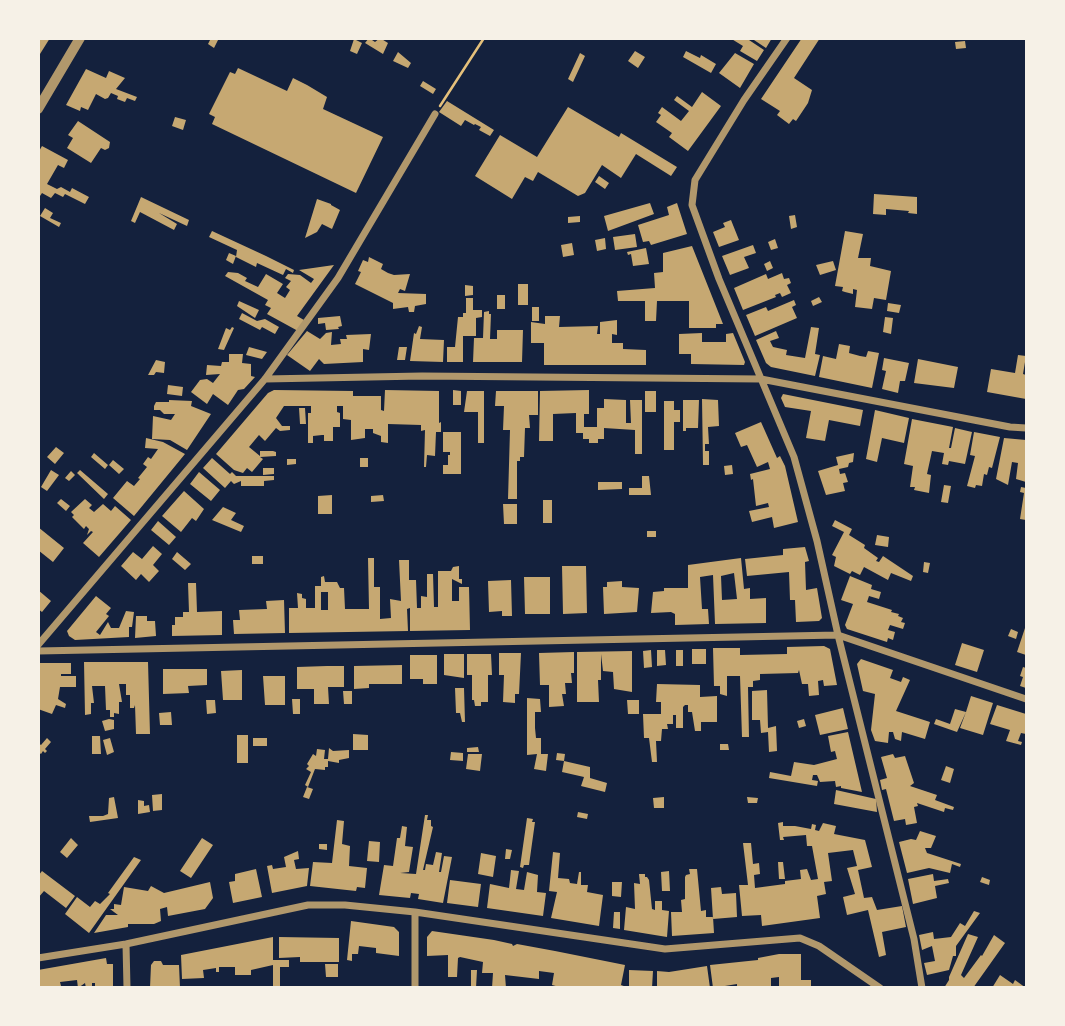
<!DOCTYPE html>
<html>
<head>
<meta charset="utf-8">
<style>
	body { margin:0 }
	#map { position:relative; width:1065px; height:1026px; overflow:hidden; background:#14213d; font-family:Merriweather,serif }
	canvas { display:block }
	.frame { position:absolute; inset:0; border:40px solid #f6f1e7; pointer-events:none }
</style>
</head>
<body>
<div id="map">
<canvas width="1065" height="1026"></canvas>
<div class="frame"></div>
</div>
<script>
const context = document.querySelector('canvas').getContext('2d');
context.lineJoin = 'round';
function fillPath(path, color) {
  context.fillStyle = color;
  context.fill(path, 'evenodd');
}
function stroke(path, color, width, dash) {
  context.strokeStyle = color;
  context.lineWidth = width;
  context.lineCap = dash ? 'butt' : 'round';
  context.setLineDash(dash || []);
  context.stroke(path);
}
fillPath(new Path2D(`
	M38 38H50L40 54 38 53Z
	M211 38H219L214 48 208 44Z
	M369 38 375 42 380 38 388 43 383 54 365 43Z
	M730 38H746L764 50 757 61 740 51 743 46Z
	M751 38H772L766 48Z
	M802 38H820L794 78 812 90 808 103 796 121 793 119 789 124 777 115 780 111 761 99Z
	M354 39 362 43 357 54 350 51Z
	M965 41 966 48 956 49 955 42Z
	M635 51 645 57 638 68 628 61Z
	M686 51 700 58 701 55 716 64 711 73 683 57Z
	M398 52 411 63 408 68 393 61Z
	M580 53 585 56 573 82 568 79Z
	M735 53 754 64 740 88 719 73Z
	M238 68 287 91 293 78 307 85 327 97 323 109 383 137 356 193 212 124 215 117 209 114 230 72 235 74Z
	M86 69 106 78 109 71 125 78 116 89 137 97 135 101 127 98 125 102 117 99 118 96 111 93 108 98 105 99 96 94 88 110 81 107 80 111 66 105Z
	M423 81 436 89 433 94 420 86Z
	M702 92 721 106 688 151 669 137 672 133 656 122 661 115 658 113 662 107 681 121 689 111 674 100 677 96 692 107Z
	M447 101 494 130 490 136 479 130 481 127 475 124 474 125 465 120 461 126 439 112Z
	M568 107 619 137 621 133 677 167 671 176 636 154 621 178 602 165 585 193 578 196 538 172 533 181 525 177 512 199 475 176 500 135 537 157Z
	M175 117 186 120 183 130 172 126Z
	M78 121 110 142 109 148 105 150 101 148 91 163 67 148 73 138 68 135Z
	M42 146 68 160 64 168 58 165 47 184 57 189 61 187 70 192 72 188 89 197 85 204 65 194 63 197 55 193 51 198 42 193 38 199V153Z
	M599 176 609 183 605 189 595 182Z
	M874 194 917 197V214L908 213 909 211 886 209V215L873 214Z
	M141 197 189 220 187 226 159 213 177 224 174 230 140 212 135 223 131 221Z
	M317 199 331 204V205L340 210 332 229 322 224 317 232 305 238Z
	M650 203 654 214 608 231 604 216Z
	M677 203 687 234 651 245 649 241 643 242 638 225 669 215 667 207Z
	M45 208 53 213 50 218 61 223 59 227 40 216Z
	M795 215 797 227 791 229 789 216Z
	M580 216V222L568 223V217Z
	M731 220 739 240 719 247 713 232 725 227 723 223Z
	M212 231 266 256 294 270 293 273 286 269 283 275 257 263 256 267 236 257 237 250 209 237Z
	M845 231 863 234 858 258H871L870 266 891 271 886 300 874 298 872 309 855 307 857 290 853 289V294L845 292 842 291 843 287 835 286Z
	M635 234 637 247 615 250 613 237Z
	M605 238 606 249 597 251 595 240Z
	M775 239 778 248 771 250 768 242Z
	M572 243 574 255 563 257 561 245Z
	M753 245 756 253 744 257 749 268 730 275 722 256Z
	M692 246 723 324H716V328H689V301H657L656 321H645V301H618L617 291 655 288 654 273 663 272V253Z
	M646 248 649 264 633 266 631 254 628 255 627 252Z
	M229 253 236 256 233 264 226 260Z
	M369 257 383 264 381 269 388 273 394 275 410 274 405 291 400 289 398 293 426 294V304L415 306 414 312H409L408 307 393 309V303L355 284 361 272 358 271 363 260 368 262Z
	M770 261 773 268 767 271 764 264Z
	M833 261 836 270 820 275 816 265Z
	M334 265 297 316 304 320 298 331 267 314 271 308 265 305 268 300 225 276 228 272 238 273 247 278 245 281 258 287 266 274 283 284 277 293 285 298 290 290 286 287 291 281 285 278 288 274 300 275 311 283 314 279 299 270Z
	M782 273 784 279 789 278 791 283 787 285 791 293 782 297 780 293 775 295 776 297 743 310 734 288 766 274 768 279Z
	M518 284H528V305H518Z
	M465 285 473 286V295L465 296Z
	M497 295H505V309H497Z
	M819 297 822 302 813 306 811 301Z
	M466 298H473V310H482V317L476 318V336H463V362H447V347H455L458 317H463V313H466Z
	M794 300 796 305 792 307 797 318 755 336 746 315 766 307 768 311Z
	M239 301 259 310 255 318 237 306Z
	M888 303 901 305 899 313 887 311Z
	M532 307H539V321H532Z
	M489 311V314H491L490 339H497V330H523L522 362H473L474 338H483L484 312Z
	M242 313 257 321 265 319 279 327 275 334 262 327 260 330 239 319Z
	M340 316 342 326 338 327 339 329 326 330 325 323 318 324V318Z
	M545 316H560L559 327 598 326 597 334H600V322L617 320V335L612 334V343H623V349L646 350V365H544V343H531V322L545 324Z
	M885 317 893 318 891 334 883 332Z
	M419 326 422 327 420 339 444 340 443 362 410 361 414 333 416 334Z
	M232 327 234 328 224 350 218 349 226 328 230 330Z
	M811 327 819 328 815 354 820 355 815 376 771 367 766 363 756 340 776 331 779 338 770 341 773 347 787 350 786 355 805 358Z
	M307 331 320 339 326 333 332 332 331 345 341 344 340 339H347L346 335 371 334 369 350 363 349V362L324 364 319 359 310 371 287 355Z
	M702 333V342H726V334L733 333 745 362 744 365 691 364V354H679V334Z
	M839 344 850 346 849 353 860 356 866 357 868 351 879 353 872 388 819 377 823 356 836 359Z
	M249 347 267 352 262 359 246 355Z
	M399 347H407L405 360H397Z
	M229 354H243L242 363 251 364V376L255 377 244 389 238 390 228 405 213 394 207 404 191 392 200 380 207 379 213 383 220 374 206 375 207 365 221 366 222 362H229Z
	M1018 355 1026 356 1023 374 1026 375V399L987 392 991 369 1015 373Z
	M884 358 909 363 905 381H900L898 393 882 389 886 371 882 370Z
	M918 359 958 367 954 388 914 383Z
	M156 360 165 362 164 373 156 372 154 375H148Z
	M168 385 183 387 182 396 167 394Z
	M274 390 353 391V396H381V410L384 411 385 390 439 391V423L441 422V432H436L435 456 427 455 426 467H424L425 430 421 431V425L388 424V443L381 442V436L373 433V429H365V438L351 440V420L343 419V406H337V412L340 413V427H333V441H324V435H322L313 436V443H308V413H311V406H284L276 418 282 426H290V430L280 431 276 428 265 441 259 435 249 447 260 456V451H273L276 452V456L260 457 263 459 252 472 247 468 243 473 234 470 216 454 268 393Z
	M453 390 461 391V405H453Z
	M589 390V414H584V427H597V408H604V399L626 400V423H631L630 400H642V454H635V430L604 428V439H598V443H589V439H583V433H576V413L553 414V441H539L540 391Z
	M467 391H484V443H478V412H464Z
	M496 391H538V415H529L530 428H525L524 457H520V461H517V499H508L510 430H503L504 406H495Z
	M645 391H656V412H645Z
	M783 394 863 410 860 426 829 420 825 441 806 438 811 411 785 407 781 398Z
	M702 399 718 400 719 426 708 427 709 444H705V451H709V465H703Z
	M169 400 192 401 191 406 211 414 187 450 170 440 152 439 153 416 171 420 175 414H164L160 410H154V406L156 402H169Z
	M683 400H699L698 428H686V431H683Z
	M664 401H674V410H680V422H674V450H664Z
	M299 408H305L306 424H300Z
	M875 410 909 418 904 443 882 438 877 462 866 459Z
	M912 419 953 427 949 448H951L955 428 972 432 965 464 949 461 948 465 942 464 944 453 932 451 927 474 931 475 929 493 914 490 915 487H910L913 466 904 464Z
	M761 422 777 458 780 456 785 466 798 522 774 528 772 517 752 522 749 511 769 507 768 503 756 506 753 479 751 480 750 474 770 469 768 462 757 467 747 445 741 447 735 433Z
	M443 432H461V474H443V465H448V455H450V452H443Z
	M974 432 1000 437 992 468 989 467 987 475 984 474 982 486 976 485 975 488 967 486 975 456 970 455Z
	M146 438 163 442 185 454 134 516 113 498 127 481 134 486 140 479 138 478 147 467 143 464 148 457 151 459 158 449 145 448Z
	M1004 438 1026 440V482L1016 479 1018 463 1012 462 1008 485 996 479Z
	M56 447 64 453 55 464 47 457Z
	M94 453 108 465 105 469 91 457Z
	M854 453 853 462 849 463 848 467 839 469 840 474 845 473 848 482 843 483 845 491 826 495 818 471 838 465 836 457Z
	M212 458 230 474 232 472 236 476H274V480L264 481V486H241V481L234 484 231 481 225 488 203 468Z
	M360 458H368V467H360Z
	M287 459H296V464L287 465Z
	M113 460 124 469 119 474 109 465Z
	M732 465 733 474 725 475 724 466Z
	M263 468H274V474L263 475Z
	M51 470 59 475 47 491 41 487Z
	M80 470 108 494 104 499 77 473Z
	M71 471 75 475 69 481 65 478Z
	M199 472 220 490 211 501 190 484Z
	M642 476H649L651 495H629V488H642Z
	M598 482H622V489L598 490Z
	M944 485 951 486 948 503 941 502Z
	M1021 487 1026 488V520L1020 519 1024 493 1020 492Z
	M184 491 204 509 196 521 192 518 181 532 162 516Z
	M332 495V514H318V496Z
	M383 495 384 501 371 502V496Z
	M61 499 70 506 66 511 57 503Z
	M85 499 92 505 89 508 94 512 103 504 111 511 115 506 131 520 99 557 83 543 93 532 91 531 87 535 89 529 86 526 84 529 72 517 74 515 71 512Z
	M543 500H552V523H543Z
	M503 504H517V524H504Z
	M223 507 236 513 231 520 244 526 241 532 212 520Z
	M835 520 852 529 849 535 865 545 864 548 878 558 876 561 879 562 883 556 913 576 911 581 891 573 888 580 864 567 860 575 852 571 850 574 834 566 836 557 832 555 844 532 832 526Z
	M158 521 176 537 169 545 151 530Z
	M38 527 64 548 53 562 38 550Z
	M647 531H656V537H647Z
	M877 535 889 537 888 547 875 545Z
	M153 546 162 554 153 565 159 571 149 582 141 574 136 580 121 566 133 552 142 559Z
	M805 547 809 561 805 562 806 590 817 588 822 618 819 621 796 622 795 600H790L789 572 747 576 745 559 783 555V549Z
	M177 552 191 564 185 570 172 559Z
	M252 556H263V564H252Z
	M368 558H374V587H380V619L391 618 390 599 401 601 399 560H409V580H416L417 608H421V596L427 597V574H433L434 607H438V571H451L453 567 459 566V579H462V584L452 579V601H459V587H469L470 630 410 631V608L407 609 408 631 289 633V608H298L297 593 302 594V598L306 599V608H315V586H321V577L324 576 325 582H337L340 588H344L345 609H369ZM321 592H328V610H321Z
	M741 558 744 589 750 588V599L766 598V623L715 624 713 575 700 577 702 609H708L709 624 675 625V614L671 612 651 613 653 592 664 591V588H688V565ZM734 573 737 599 722 600 721 576Z
	M924 562 930 563 928 573 923 572Z
	M562 566H586L587 613 563 614Z
	M850 576 872 585 871 589 881 592 879 599 869 596 867 602 892 610 891 612 899 614 898 616 903 618 901 622 905 623 903 629 890 625 888 630 895 632 893 640 888 638 887 642 847 629 845 625 853 604 841 600Z
	M524 577H550V614H525Z
	M511 580 512 616H502V611L489 612 488 581Z
	M622 581V587L639 588 637 612 604 614 603 587H607V582Z
	M188 583H196L197 612 222 611V635L172 636V625H175V617H183V612H189Z
	M38 590 51 601 42 612 38 609Z
	M96 596 111 608 106 614 109 616 96 632 100 635 108 622 111 628H119L126 611 134 612 132 627H129V637L75 640 69 636 67 631Z
	M284 600 285 633 234 634 233 620H240L239 610 267 609 266 601Z
	M136 616H147V621H155L156 636 135 638Z
	M1026 625V655L1017 652Z
	M1011 629 1018 632 1016 639 1008 636Z
	M962 643 984 650 977 672 955 665Z
	M824 646 830 649 837 685 824 686 823 680 818 681 819 695 809 696 808 684H802L799 670 798 673 760 674V680L753 681V687H748L749 737H742L740 676H727V696L720 694V686H714L713 648H740V655L787 654V647Z
	M692 649H706V664H692Z
	M651 650 652 667 644 668 643 651Z
	M657 650H665L666 665 657 666Z
	M676 650H683V666H676Z
	M632 651V692L614 689 613 672 603 671 601 654V680H598L599 702H577V652Z
	M574 652V673H571L572 683H565L566 694H562L564 706 549 707V685H540L539 653Z
	M499 653H521L519 694H515V703L503 702 504 675H499Z
	M444 654H464V678L444 675Z
	M467 654H491L492 675H488V702H481V706H475L474 700H472V675H467Z
	M410 655H437V684H423V679H410Z
	M861 659 893 670 890 678 901 682 903 677 910 680 896 711 930 722 925 739 902 732 901 741 895 739 893 732H889L888 743 875 741 871 730 875 694 863 691 857 664Z
	M84 662H148L150 734H136L135 705 134 708H130V695H126V684H119L122 702H119V714L114 713V717H110V710H106L105 686H92L94 703H91V714L85 715Z
	M38 663H71V674H61V676H76V687H60L58 699 66 704 65 708 56 705 52 714 38 709Z
	M402 665V684H369V688L354 689V666Z
	M327 666H344V687H328L329 704H314V689H297V667Z
	M1023 667 1026 668V688L1020 686 1023 677 1020 676Z
	M163 669H207V685L188 686 189 693 163 694Z
	M242 670V700H223L221 671Z
	M263 676H285V705H265Z
	M657 684 700 685V697L717 696V722H701V731H695L692 712H688V705H685L683 707V728H676V715H673V724H667L668 729H662L661 741H656L657 762H652L649 738H644L643 714H661V702H656Z
	M455 688H464L465 722H462L460 713H456Z
	M767 690 768 728 776 726 777 751 769 752 768 732 761 733 760 720H752V691Z
	M343 691H352V704H344Z
	M971 696 993 703 983 735 960 728 966 712 957 732 934 724 936 719 950 724 955 709 966 712Z
	M527 698 540 699 541 712H535V728L536 738H541V754H548L546 771 534 769 537 754 527 755Z
	M292 699H300V714H293Z
	M206 700H215L216 713 207 714Z
	M627 700H639V714H628Z
	M997 705 1026 714V734L1021 733 1018 741 1022 742 1021 745 1006 741 1010 730 990 724Z
	M843 708 848 729 820 735 815 715Z
	M171 712 172 725H160L159 713Z
	M109 719 114 720V729L105 731 102 721Z
	M804 719 806 726 799 728 797 721Z
	M848 732 862 792 841 788V786L836 787 835 781 820 782 817 775H813L812 780 818 781 817 786 769 778 770 772 791 776 794 762 814 765 837 759 835 751 831 752 828 736Z
	M353 734 368 735V750H353Z
	M237 735H248V763H237Z
	M92 736H100L101 754H92Z
	M47 738 51 742 45 749 47 751 45 753 43 751 41 754 38 752V743L41 745Z
	M110 738 114 752 107 755 103 740Z
	M253 738H267V746H253Z
	M720 744H728L729 750H720Z
	M478 747 479 752H467V748Z
	M329 748 333 751 349 750V758L339 760V763L328 761V767H325V770L315 769 308 787 305 785 311 772 306 769 309 766 307 764 313 754 316 756 317 749 325 750 324 759H328Z
	M451 752 463 753V761L450 760Z
	M557 753 565 754 564 761 556 760Z
	M468 754H482L480 771 466 769Z
	M893 754 895 758 905 756 914 783 910 786 937 795 935 800 954 807 953 810 945 808 944 812 917 803 918 806 914 807 917 823 906 825 905 819 894 821 886 789 882 790 880 780 887 778 881 757Z
	M564 761 590 767V778L607 783 605 792 581 786 584 777 562 772Z
	M946 766 954 769 950 783 941 780Z
	M307 787 313 789 309 799 303 797Z
	M836 790 876 799 877 812 834 804Z
	M162 794V810L153 811 152 795Z
	M114 797 118 818 90 822 89 816H103L108 814 109 798Z
	M664 797V808H654L653 798Z
	M747 797 758 798 757 803H748Z
	M138 800 144 801V806L149 805 150 812 138 814Z
	M578 812 588 814 587 819 577 817Z
	M425 815H428L427 820H431V826L433 827 423 870H425L426 864 433 865 436 852 442 853 439 872H441L444 856 452 857 443 903 418 899 419 894 411 893 410 898 379 895 384 865 393 866 397 838H400L402 826 407 827 405 846 413 847 409 872 400 873 416 874Z
	M527 818 533 819 532 822H535L529 865H524L523 868 520 867Z
	M337 820 344 821 342 844 350 846 349 866 367 868 365 888 357 887 356 891 310 886 313 862 332 863Z
	M783 822V826H795L811 829 812 824 816 825 815 830 819 831 823 823 836 826 834 834 865 840 872 867 858 870 864 898 872 897 877 910 902 906 906 927 882 932 886 955 879 957 868 910 847 915 843 897 855 894 847 868 857 866 853 850 828 853 832 881 824 882 826 894 817 896 820 918 762 926 761 915 742 916 739 885H748L743 843H751L753 864 759 863 760 874 754 875 755 888 785 884V881L801 879 800 870 807 869 811 880 818 879 812 846H807L806 835 783 837 784 840H780L778 823Z
	M920 831 936 836 931 848H925L927 853 961 864 960 867 952 864 950 873 929 868 907 873 899 842 911 839 916 840Z
	M71 838 78 845 67 858 60 852Z
	M202 838 213 845 191 878 180 871Z
	M369 841 380 842 379 862 367 861Z
	M319 844H327V850L319 849Z
	M506 849 512 850 510 859H505Z
	M298 851 299 859 294 860 296 869 309 868 307 886 272 893 267 866 272 865 273 869 286 867 284 857Z
	M553 852 560 853 558 878 569 879 570 883 577 884 579 872H581V885H588L587 892 603 895 599 926 551 918 557 892 549 891Z
	M481 853 496 856 493 877 478 874Z
	M134 857 141 860 89 933 65 914 77 897 90 907 95 901 100 904 110 894 108 893Z
	M778 862H783L785 879H779Z
	M256 869 262 897 233 903 229 882 235 881V874Z
	M689 869H697L701 911 706 910V917H713L714 933 672 936 671 912H682L681 900 685 899V877L686 875 690 874Z
	M511 870 519 871 516 889 524 890 527 872 538 875 537 892 546 893 543 916 487 908 490 884 509 888Z
	M42 871 75 896 66 908 44 891 38 898V876Z
	M669 871 670 891H662L661 872Z
	M639 874H645V877H647L649 880 652 909 655 910V901H662V910L669 911 667 937 624 930 626 907 635 909 634 883 640 884Z
	M933 874 934 881 948 879 949 883 935 886 937 898 913 904 908 879Z
	M982 877 990 880 989 885 980 882Z
	M450 880 481 884 478 907 447 903Z
	M210 882 213 898 205 909 168 916 167 907 160 909 161 921 154 924H128V927L94 933 106 915H118L110 909H114V904L121 905 124 887 148 891 151 886 164 893Z
	M612 882H622L621 897 612 896Z
	M721 887 722 894 736 893 737 917 713 919 711 888Z
	M974 911 980 913 956 946V956H953L949 970 927 975 924 963 935 961 932 946 922 950 919 935 933 932 934 939 951 937 960 923 965 926Z
	M614 912H620V929L613 928Z
	M351 921 394 927 399 932V956L376 953V948L359 946 358 954H352V961L347 960Z
	M432 931 494 940 512 944 513 946 517 944 555 951 625 965 621 985 629 988H563L552 985 554 973 539 971V979L505 975 506 988H492L493 973H482L483 962 460 957 458 958 457 977H448V955L427 956V937Z
	M968 934 978 937 961 975 964 978 981 955 982 956 994 935 1005 943 973 988H944L949 980V977Z
	M273 937V960H289V967H280V988H273V965L251 970V975H235V967H219V972H216V968L203 970 204 978 182 979 181 955Z
	M279 937 339 938V962H300V957L279 958Z
	M779 954H801V980H811V988H779V977L771 978V988H737V984L713 988 710 965 758 960V958Z
	M106 958 107 964H113V988H95V983H92V988H86L85 983 78 988 77 980 60 982 61 986 54 988H38V970Z
	M154 961H161L163 965H179L180 988H150L151 965Z
	M325 964H338V977H326Z
	M707 966 710 988H657V971L669 972Z
	M471 970H477L476 988H471Z
	M629 970 653 971 652 988H629Z
	M1000 975 1013 984 1015 980 1026 988H992Z`), '#c6a872');
stroke(new Path2D(`
	M440 106 484 38`), '#e5c07b', 2.5);
stroke(new Path2D(`
	M787 38 744 100 695 180 692 205 719 279 794 457 817 541 838 635 914 939 922 988
	M265 379 422 376 761 379 1010 427 1026 428
	M38 645 265 379 338 278 435 114
	M38 651 838 635 1026 699
	M126 944 127 988
	M38 958 126 944 308 905H345L415 912 665 949 800 938 819 946 880 988
	M415 988V912`), '#b1986c', 7);
stroke(new Path2D(`
	M38 109 80 38`), '#b1986c', 10);
</script>
</body>
</html>
